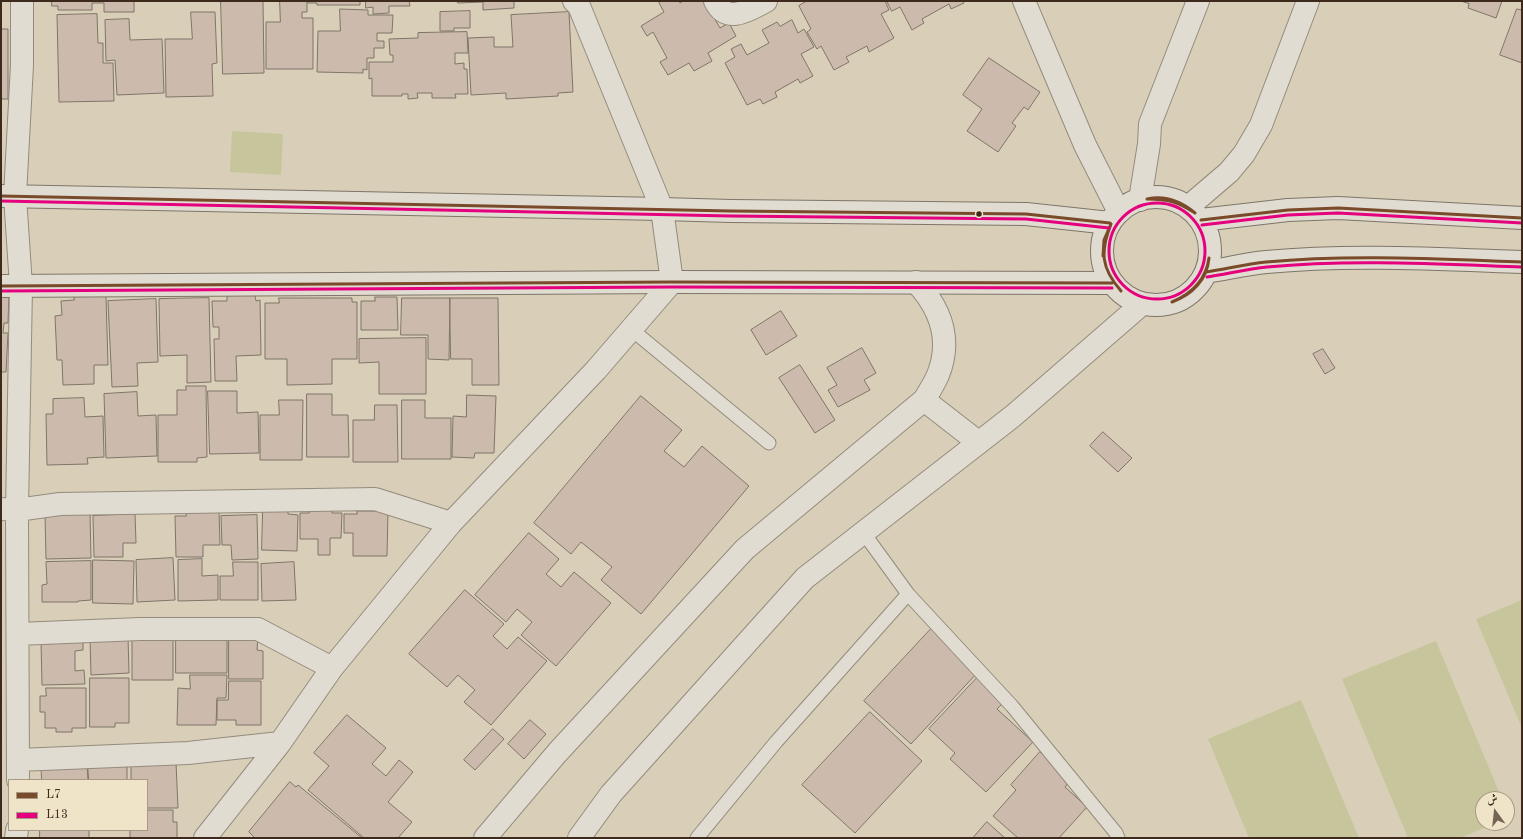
<!DOCTYPE html>
<html>
<head>
<meta charset="utf-8">
<style>
	body { margin:0 }
	#map { position:relative; width:1523px; height:839px; overflow:hidden; background:#d9cfb8; font-family:"Old Standard TT",Amiri,serif }
	canvas { display:block }
	.frame { position:absolute; inset:0; border:2px solid #3d2a1d; pointer-events:none }
	.legend { position:absolute; left:8px; top:779px; width:140px; height:52px; box-sizing:border-box; background:#efe3c8; border:1px solid #a89984; margin:0; padding:5px 7px; list-style:none; font-size:12px; color:#3d2a1d }
	.legend li { display:flex; align-items:center; gap:8px; height:20px }
	.legend b { width:20px; border:1px solid #a89984 }
	.north { position:absolute; left:1475px; top:791px; width:40px; height:40px; box-sizing:border-box; background:#efe3c8; border:1px solid #a89984; border-radius:50%; rotate:345deg; font-size:11px; font-weight:700; line-height:16px; text-align:center; color:#3d2a1d }
	.north::after { content:''; display:block; margin:auto; width:14px; height:18px; background:#746453; clip-path:polygon(50% 0,100% 100%,50% 72%,0 100%) }
</style>
</head>
<body>
<div id="map">
<canvas width="1523" height="839"></canvas>
<div class="frame"></div>
<ul class="legend">
<li><b style="height:5px;background:#7a4b2a"></b>L7</li>
<li><b style="height:5px;background:#e5007d"></b>L13</li>
</ul>
<div class="north">ش</div>
</div>
<script>
const context = document.querySelector('canvas').getContext('2d');
context.lineJoin = 'round';
function fillPath(path, color) {
  context.fillStyle = color;
  context.fill(path, 'evenodd');
}
function stroke(path, color, width, dash) {
  context.strokeStyle = color;
  context.lineWidth = width;
  context.lineCap = dash ? 'butt' : 'round';
  context.setLineDash(dash || []);
  context.stroke(path);
}
fillPath(new Path2D(`
	M232 131 283 134 281 175 230 172Z
	M1522 600V728L1476 619Z
	M1436 641 1502 799H1483V823H1496L1460 838H1408L1342 679Z
	M1301 700 1359 838H1249L1208 739Z`), '#c7c59c');
const building = new Path2D(`
	M52 1H134V12H104V3H92V10H58V6H52Z
	M221 1H263L264 73 223 74Z
	M280 1H307V12H302V18H313V69H266V22H280Z
	M308 1H360V5H317V3H308Z
	M366 1H409L410 6H389V13L373 14V7L366 8Z
	M458 1H514V8L483 10V2L458 3Z
	M662 1H679L680 3 683 1H712L706 4 720 28 729 23 736 36 708 53 712 61 694 71 689 63 668 75 660 62 667 58 653 32 647 36 641 26 664 12 659 3Z
	M807 1H885L889 10 881 14 894 38 869 52 867 46 846 57 849 62 834 70 821 46 817 49 807 32 811 29 799 6Z
	M887 1H963L964 3 951 9 949 4 922 19 924 23 912 30 900 7 892 11Z
	M1461 1H1502L1496 18 1468 8 1469 4Z
	M340 9 368 10V15H393L392 33H377V41H384V48H374V58H367V70L363 69V73L317 72 318 31H340Z
	M1517 9 1522 10V63L1500 55Z
	M470 11V28H454V31H440V12Z
	M191 12H215L217 63 212 64 213 96 166 97 165 39H192Z
	M569 12 573 92 558 93V96L506 99V93L471 95 468 38 494 37V47H513L511 15Z
	M97 14 98 43H103V63H113L114 101 59 102 57 15Z
	M129 19 130 40 162 39 164 93 117 95 115 60 106 61 105 20Z
	M792 20 798 33 804 29 814 47 801 54 813 76 800 83 798 79 775 92 777 97 763 104 760 99 747 105 725 63 735 57 731 49 741 44 747 55 769 43 762 30 777 22 780 26Z
	M1 29H8V99H1Z
	M467 32 468 53H455V64L464 63V69H467L468 94H455L456 98H432V93H417L418 98 408 99V94H402V96H372V78L369 79V62H393V55H390L389 39 418 38V33Z
	M989 58 1040 92 1028 110 1024 107 1012 123 1016 126 998 152 967 131 982 109 963 95Z
	M1 293 9 294 8 323H4L3 333H8L6 372H1V378Z
	M255 295 256 301 260 300 261 355 236 356 237 381H215L214 339H219V327H213L212 301H227V296Z
	M74 296H106L108 365H94V384L63 385 62 360H57L55 316 62 315 61 301 74 300Z
	M375 297H397L398 330H361V301H375Z
	M209 298 211 382 187 383V355L160 356 159 299Z
	M279 298H352V302H357V359H332V384L287 385V359H265V303H279Z
	M402 298H450L449 360 428 359V335H401Z
	M450 298H498L499 385H472V359H451Z
	M156 299 158 362 137 363 138 386 112 387 108 301Z
	M781 311 797 336 766 355 751 330Z
	M426 338V394H379V362L359 363V339Z
	M862 348 876 373 864 380 870 390 838 407 828 390 837 385 827 368Z
	M1323 349 1335 368 1325 374 1313 354Z
	M800 365 835 420 815 433 779 378Z
	M186 386H206L207 457 197 458V462H158V415H177V390H186Z
	M208 391H237V413L258 412 259 453 210 454Z
	M137 392 138 416 156 415 157 456 106 458 104 394Z
	M307 394H332V415H348L349 457H307Z
	M467 395 496 396 494 453H475L474 458 452 457 453 416 466 417Z
	M641 396 682 430 664 451 684 467 702 446 749 486 641 614 601 580 612 567 581 542 571 554 534 523Z
	M84 398 85 417 103 416 104 457 87 458 88 464 47 465 46 414H53V399Z
	M279 400H303L302 460H260V415H279Z
	M402 400H425V418H451V459H402Z
	M375 405H397L398 462H353V420H374Z
	M1103 432 1132 458 1118 472 1090 446Z
	M309 508H332V513H342L341 538H330V555H318V539H300V513H309Z
	M186 511H219L220 545H203V557H176L175 516H186Z
	M263 511H288V514L298 515 297 551 262 550Z
	M357 511H388L387 556H353V533H344V514H357Z
	M90 512 91 558 46 559 45 513Z
	M135 514 136 543H123V557H94L93 516Z
	M257 515 258 559 232 560 231 545H222L221 516Z
	M529 533 559 559 546 574 561 587 574 572 611 603 556 666 521 635 532 622 517 609 506 622 475 595Z
	M173 558 175 600 137 602 136 560Z
	M202 559V576L218 575V600L178 601V560Z
	M93 560 134 561 133 604 93 603Z
	M91 561V600L78 601V602H42V585L47 584 46 562Z
	M233 562H258V600H220V576H233Z
	M294 562 296 600 262 601 261 564Z
	M465 590 504 624 493 636 507 649 518 637 547 661 491 725 464 702 475 690 458 675 447 687 409 654Z
	M931 629 978 672 911 744 864 701Z
	M229 636H258L257 650 263 651V679H229Z
	M128 637 129 673 91 675 90 639Z
	M173 637V680H132V638Z
	M176 637H227V673H176Z
	M83 641V650L75 651V671L84 670 85 684 42 685 41 642Z
	M190 675H227L226 698H217L216 725H177L178 688 190 689Z
	M90 678H129V723H115V727H90Z
	M977 678 1003 703 997 709 1033 742 986 792 950 759 955 753 929 729Z
	M229 681H261V725H236V720H217V700H228Z
	M46 688H86V728H72V732H56V728H45V712H40V696H46Z
	M870 712 922 761 855 833 802 785Z
	M347 715 386 748 372 764 386 776 399 760 413 772 388 802 412 822 398 838H364L308 790 329 766 314 753Z
	M530 720 546 734 524 759 508 744Z
	M493 729 504 739 475 770 464 760Z
	M1040 752 1071 779 1065 787 1087 807 1059 838H1018L993 816 1016 790 1011 785Z
	M41 761 87 765 88 780H42Z
	M176 762 178 808H147V780H131V764Z
	M88 764H127V780H89Z
	M290 782 296 787 298 785 362 838H255L249 832Z
	M147 810H173V822H177V838H130V830H147Z
	M987 822 1005 838H973Z
	M40 830H89V838H40Z`);
fillPath(building, '#ccbbac');
stroke(building, '#7e7568', 1);
const service = new Path2D(`
	M631 329 769 443
	M863 532 908 594 1012 706 1116 833 1118 838
	M697 838 776 742 908 594`);
const minor = new Path2D(`
	M715 1C727 25 749 10 766 1
	M1140 200 1149 144 1150 124 1198 1
	M1188 207 1229 172 1244 154 1261 125 1308 1
	M924 400 978 442
	M1 509 17 510 60 504 375 499 451 523
	M18 634 140 629H258L332 668
	M18 760 188 753 280 743
	M18 780 17 510 21 286 15 196 22 65V1
	M16 838 17 830
	M205 838 280 743 332 668 451 523 596 370 672 282 662 209 579 6 574 1
	M485 838 557 753 745 549 924 400C929 392 934 384 938 375 952 340 941 309 916 282
	M579 838 611 794 805 578 1013 416 1142 304`);
const tertiary = new Path2D(`
	M1024 1 1085 145 1119 212`);
const secondary = new Path2D(`
	M1 196 662 209 731 211 1026 214 1110 223
	M1102 251a54 54 0 1 1 108 0a54 54 0 1 1-108 0Z
	M1201 220 1288 210 1338 208 1522 218
	M1206 272C1226 269 1246 264 1266 262 1351 254 1437 259 1522 262
	M1 286 672 282 1112 283`);
stroke(service, '#948b7d', 15);
stroke(minor, '#948b7d', 24);
stroke(tertiary, '#948b7d', 24);
stroke(secondary, '#7e7568', 24);
stroke(service, '#e1dcd1', 13);
stroke(minor, '#e1dcd1', 22);
stroke(tertiary, '#e1dcd1', 22);
stroke(secondary, '#e1dcd1', 22);
stroke(new Path2D(`
	M1 196 731 211 1026 214 1110 223
	M1147 199C1165 195 1182 202 1195 213
	M1147 199C1168 199 1178 202 1195 213
	M1201 220 1288 210 1338 208 1522 218
	M1111 224C1100 252 1101 268 1121 291
	M1103 256 1104 240 1111 224
	M1206 272C1226 269 1246 264 1266 262 1351 254 1437 259 1522 262
	M1 286 672 282 1112 283
	M1172 302C1191 294 1206 280 1209 258
	M1172 302C1192 295 1207 280 1209 258`), '#7a4b2a', 3);
stroke(new Path2D(`
	M1 201 731 216 1026 219 1109 228
	M1109 251a48 48 0 1 1 96 0a48 48 0 1 1-96 0Z
	M1202 225 1288 215 1338 213 1522 223
	M1207 277C1227 274 1247 269 1267 267 1351 259 1437 264 1522 267
	M1 291 672 287 1112 288`), '#e5007d', 3);
for (const [x, y, r, color] of [
	[979,214,3.5,"#3d2a1d"]
]) {
  const dot = new Path2D();
  dot.arc(x, y, r, 0, 2 * Math.PI);
  context.fillStyle = color;
  context.fill(dot);
  stroke(dot, '#efe3c8', 1.5);
}
</script>
</body>
</html>
